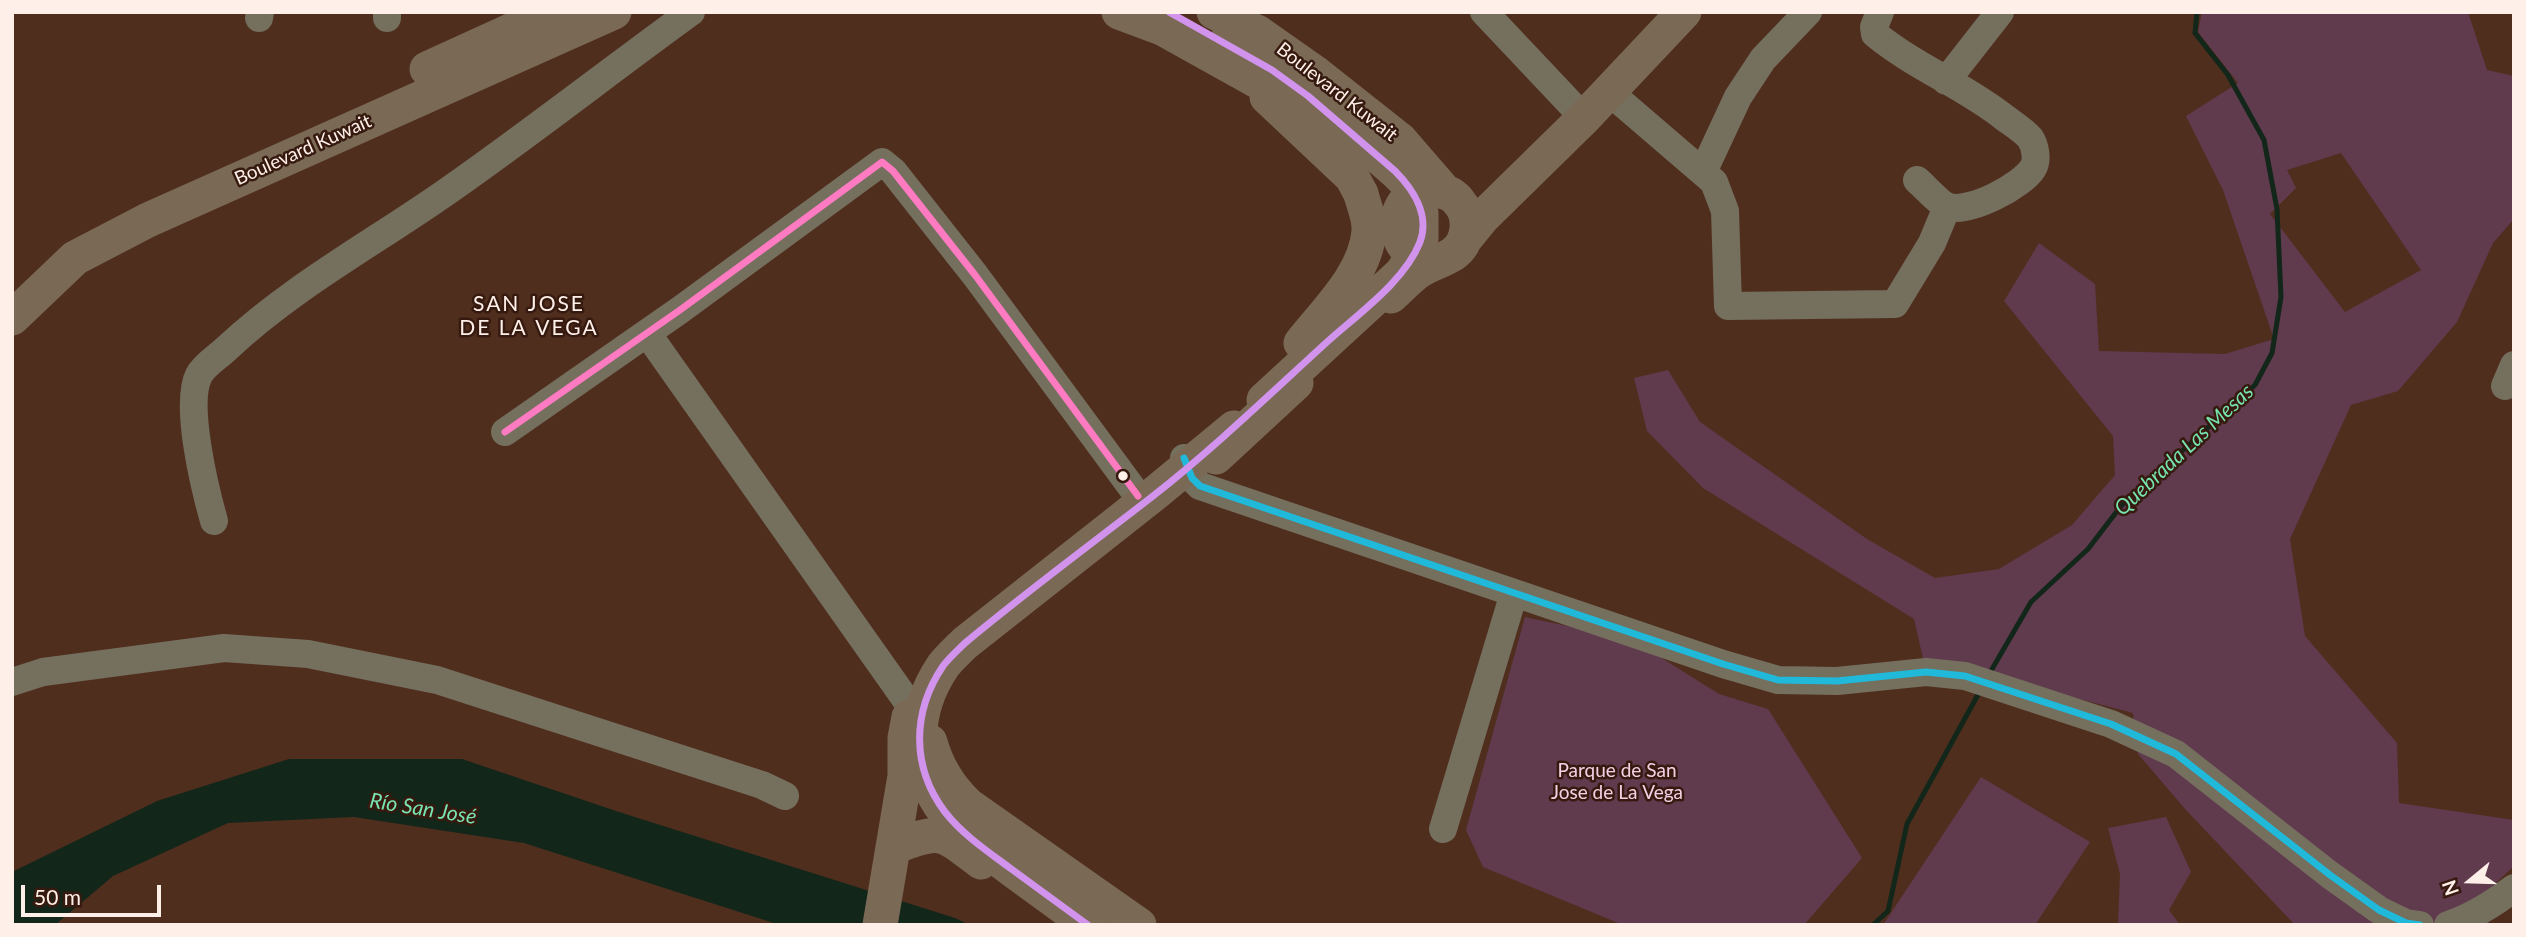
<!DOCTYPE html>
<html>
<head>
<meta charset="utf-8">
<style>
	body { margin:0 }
	#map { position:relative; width:2526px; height:937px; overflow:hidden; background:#502e1e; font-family:Lato,sans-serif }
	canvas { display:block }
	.frame { position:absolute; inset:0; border:14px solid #ffefe9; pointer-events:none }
	.north { position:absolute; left:2435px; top:846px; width:70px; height:70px; -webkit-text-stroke:5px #361a0f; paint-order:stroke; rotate:251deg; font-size:19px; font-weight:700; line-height:28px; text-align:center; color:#ffefe9 }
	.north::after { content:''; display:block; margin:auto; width:24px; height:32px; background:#ffefe9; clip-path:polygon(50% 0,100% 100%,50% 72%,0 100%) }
	.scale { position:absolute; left:21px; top:885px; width:140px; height:32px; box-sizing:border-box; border:4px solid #ffefe9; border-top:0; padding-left:9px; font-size:21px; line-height:24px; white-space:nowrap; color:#ffefe9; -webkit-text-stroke:5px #361a0f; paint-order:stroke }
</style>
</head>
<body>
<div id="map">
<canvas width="2526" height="937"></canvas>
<div class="frame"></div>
<div class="north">N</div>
<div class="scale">50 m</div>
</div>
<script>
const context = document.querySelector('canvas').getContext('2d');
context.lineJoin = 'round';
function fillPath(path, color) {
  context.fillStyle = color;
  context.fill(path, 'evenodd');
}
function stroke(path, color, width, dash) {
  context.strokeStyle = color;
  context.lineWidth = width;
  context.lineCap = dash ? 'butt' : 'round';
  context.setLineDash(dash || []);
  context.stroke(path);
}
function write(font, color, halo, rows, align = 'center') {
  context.font = font + ' Lato,sans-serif';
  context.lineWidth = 5;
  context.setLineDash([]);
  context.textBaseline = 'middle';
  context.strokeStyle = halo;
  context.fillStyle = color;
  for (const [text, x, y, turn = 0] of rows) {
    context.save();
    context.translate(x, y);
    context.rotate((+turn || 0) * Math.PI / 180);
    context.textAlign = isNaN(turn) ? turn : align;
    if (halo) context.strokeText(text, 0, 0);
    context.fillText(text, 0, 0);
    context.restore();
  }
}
fillPath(new Path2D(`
	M2202 12H2468L2487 70 2514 76V219L2493 243 2457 322 2398 391 2351 405 2290 539 2305 636 2397 743 2399 803 2514 820V866L2480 898 2490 925H2295L2186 810 2138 754 2133 713 1923 658 1914 619 1703 488 1647 431 1634 378 1668 370 1700 422 1867 539 1935 578 1999 569 2072 525 2115 475 2113 436 2004 301 2039 243 2095 284 2099 351 2225 354 2274 339 2223 190 2186 116 2238 83 2198 32ZM2341 153 2421 270 2345 312 2270 214 2296 188 2287 170Z
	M1525 617 1633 640 1719 694 1768 709 1862 858 1804 925H1623L1483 867 1466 830Z
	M1981 777 2090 842 2035 925H1883Z
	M2166 817 2191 872 2169 910 2180 925H2118L2120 874 2108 828Z`), '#603a4d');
fillPath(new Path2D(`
	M289 759H462L619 812 955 918 970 925H780L524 843 354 817 228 823 113 876 55 925H12V872L157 801Z`), '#12261a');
stroke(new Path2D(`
	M1988 676 2031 602 2088 549 2121 506 2255 385 2272 353 2281 297 2277 209 2264 140 2228 75 2195 33 2197 12
	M1873 925 1888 911 1907 824 1980 691`), '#12261a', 5);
stroke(new Path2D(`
	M1484 12 1584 118
	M1880 12 1874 27 1875 34C1915 67 1965 86 2005 118 2013 124 2023 130 2030 138 2035 145 2038 160 2033 168 2022 186 1970 213 1949 207 1941 205 1924 186 1917 180
	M259 18 260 12
	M387 18V12
	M1946 81 2000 12
	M1608 91 1714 182 1725 211 1728 306 1895 304 1932 243 1947 207
	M1703 172 1738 97 1763 59 1808 12
	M647 333 911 707
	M2505 386 2514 365
	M505 432 680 310 882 162 893 171 975 275 1138 496
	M1184 458 1192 478 1200 486 1723 664 1778 680 1837 681 1926 672 1965 676 2111 724 2176 754 2330 875 2379 910 2406 923 2420 925
	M214 521C205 489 184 404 199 375 204 365 219 356 226 349 291 288 370 245 442 195 527 136 608 72 691 12
	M12 682 43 672 224 648 308 654 437 680 762 785 785 796
	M1443 829 1514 593
	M2448 925C2473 917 2493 904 2514 888`), '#756f5e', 28);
stroke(new Path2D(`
	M1119 12 1162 28 1286 97 1296 106
	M1214 12 1257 32 1314 72 1400 140 1445 192
	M427 69 552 12
	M1267 97 1352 177 1361 194
	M1465 239 1483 217 1584 118 1684 12
	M1391 296C1400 288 1409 278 1419 271 1430 264 1442 261 1453 254 1469 243 1472 217 1459 202 1454 195 1445 191 1436 190 1388 185 1382 259 1436 261
	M12 318 75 258 148 220 614 12
	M1216 457 1296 383
	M930 742C937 768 949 787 968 805L1139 925
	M894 847C942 828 941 832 981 862
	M880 925 905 776V738L909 717`), '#7a6a55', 35);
stroke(new Path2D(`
	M1226 42 1272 70 1308 96 1395 171 1408 184 1417 199 1421 213V239L1410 261 1401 274 1264 400
	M1301 343C1326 311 1366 274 1369 231 1370 219 1364 206 1361 194
	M1088 925C1062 906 1036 887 1010 868 987 851 962 834 945 812 911 767 912 712 943 666 949 658 958 650 965 643L1154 494 1234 428`), '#7a6a55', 35);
stroke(new Path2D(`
	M505 432 680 310 882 162 893 171 975 275 1138 496`), '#fe7ac1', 7);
stroke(new Path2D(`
	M1184 458 1192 478 1200 486 1723 664 1778 680 1837 681 1926 672 1965 676 2111 724 2176 754 2330 875 2379 910 2406 923 2420 925`), '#20b9da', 7);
stroke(new Path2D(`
	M1088 925C1062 906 1036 887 1010 868 987 851 962 834 945 812 911 767 912 712 943 666 949 658 958 650 965 643 1026 592 1090 545 1153 496 1214 448 1270 394 1327 342 1358 314 1405 281 1420 242 1430 215 1413 189 1395 171L1308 96 1272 70 1169 12`), '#d193ec', 7);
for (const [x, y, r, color] of [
	[1123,476,6,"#ffefe9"]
]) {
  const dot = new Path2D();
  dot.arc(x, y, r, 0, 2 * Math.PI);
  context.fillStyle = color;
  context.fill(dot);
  stroke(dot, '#361a0f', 2.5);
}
write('19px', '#ffefe9', '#361a0f', [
	["Boulevard Kuwait",1337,92,38],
	["Boulevard Kuwait",303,150,-24]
]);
write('19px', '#f5d0e5', '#361a0f', [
	["Parque de San",1617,771],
	["Jose de La Vega",1617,793]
]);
context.letterSpacing = '2px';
write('21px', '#ffefe9', '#361a0f', [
	["SAN JOSE",529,304],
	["DE LA VEGA",529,328]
]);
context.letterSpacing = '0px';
write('italic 21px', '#77e4b1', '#361a0f', [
	["Quebrada Las Mesas",2184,450,-43],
	["Río San José",423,809,9]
]);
</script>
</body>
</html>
